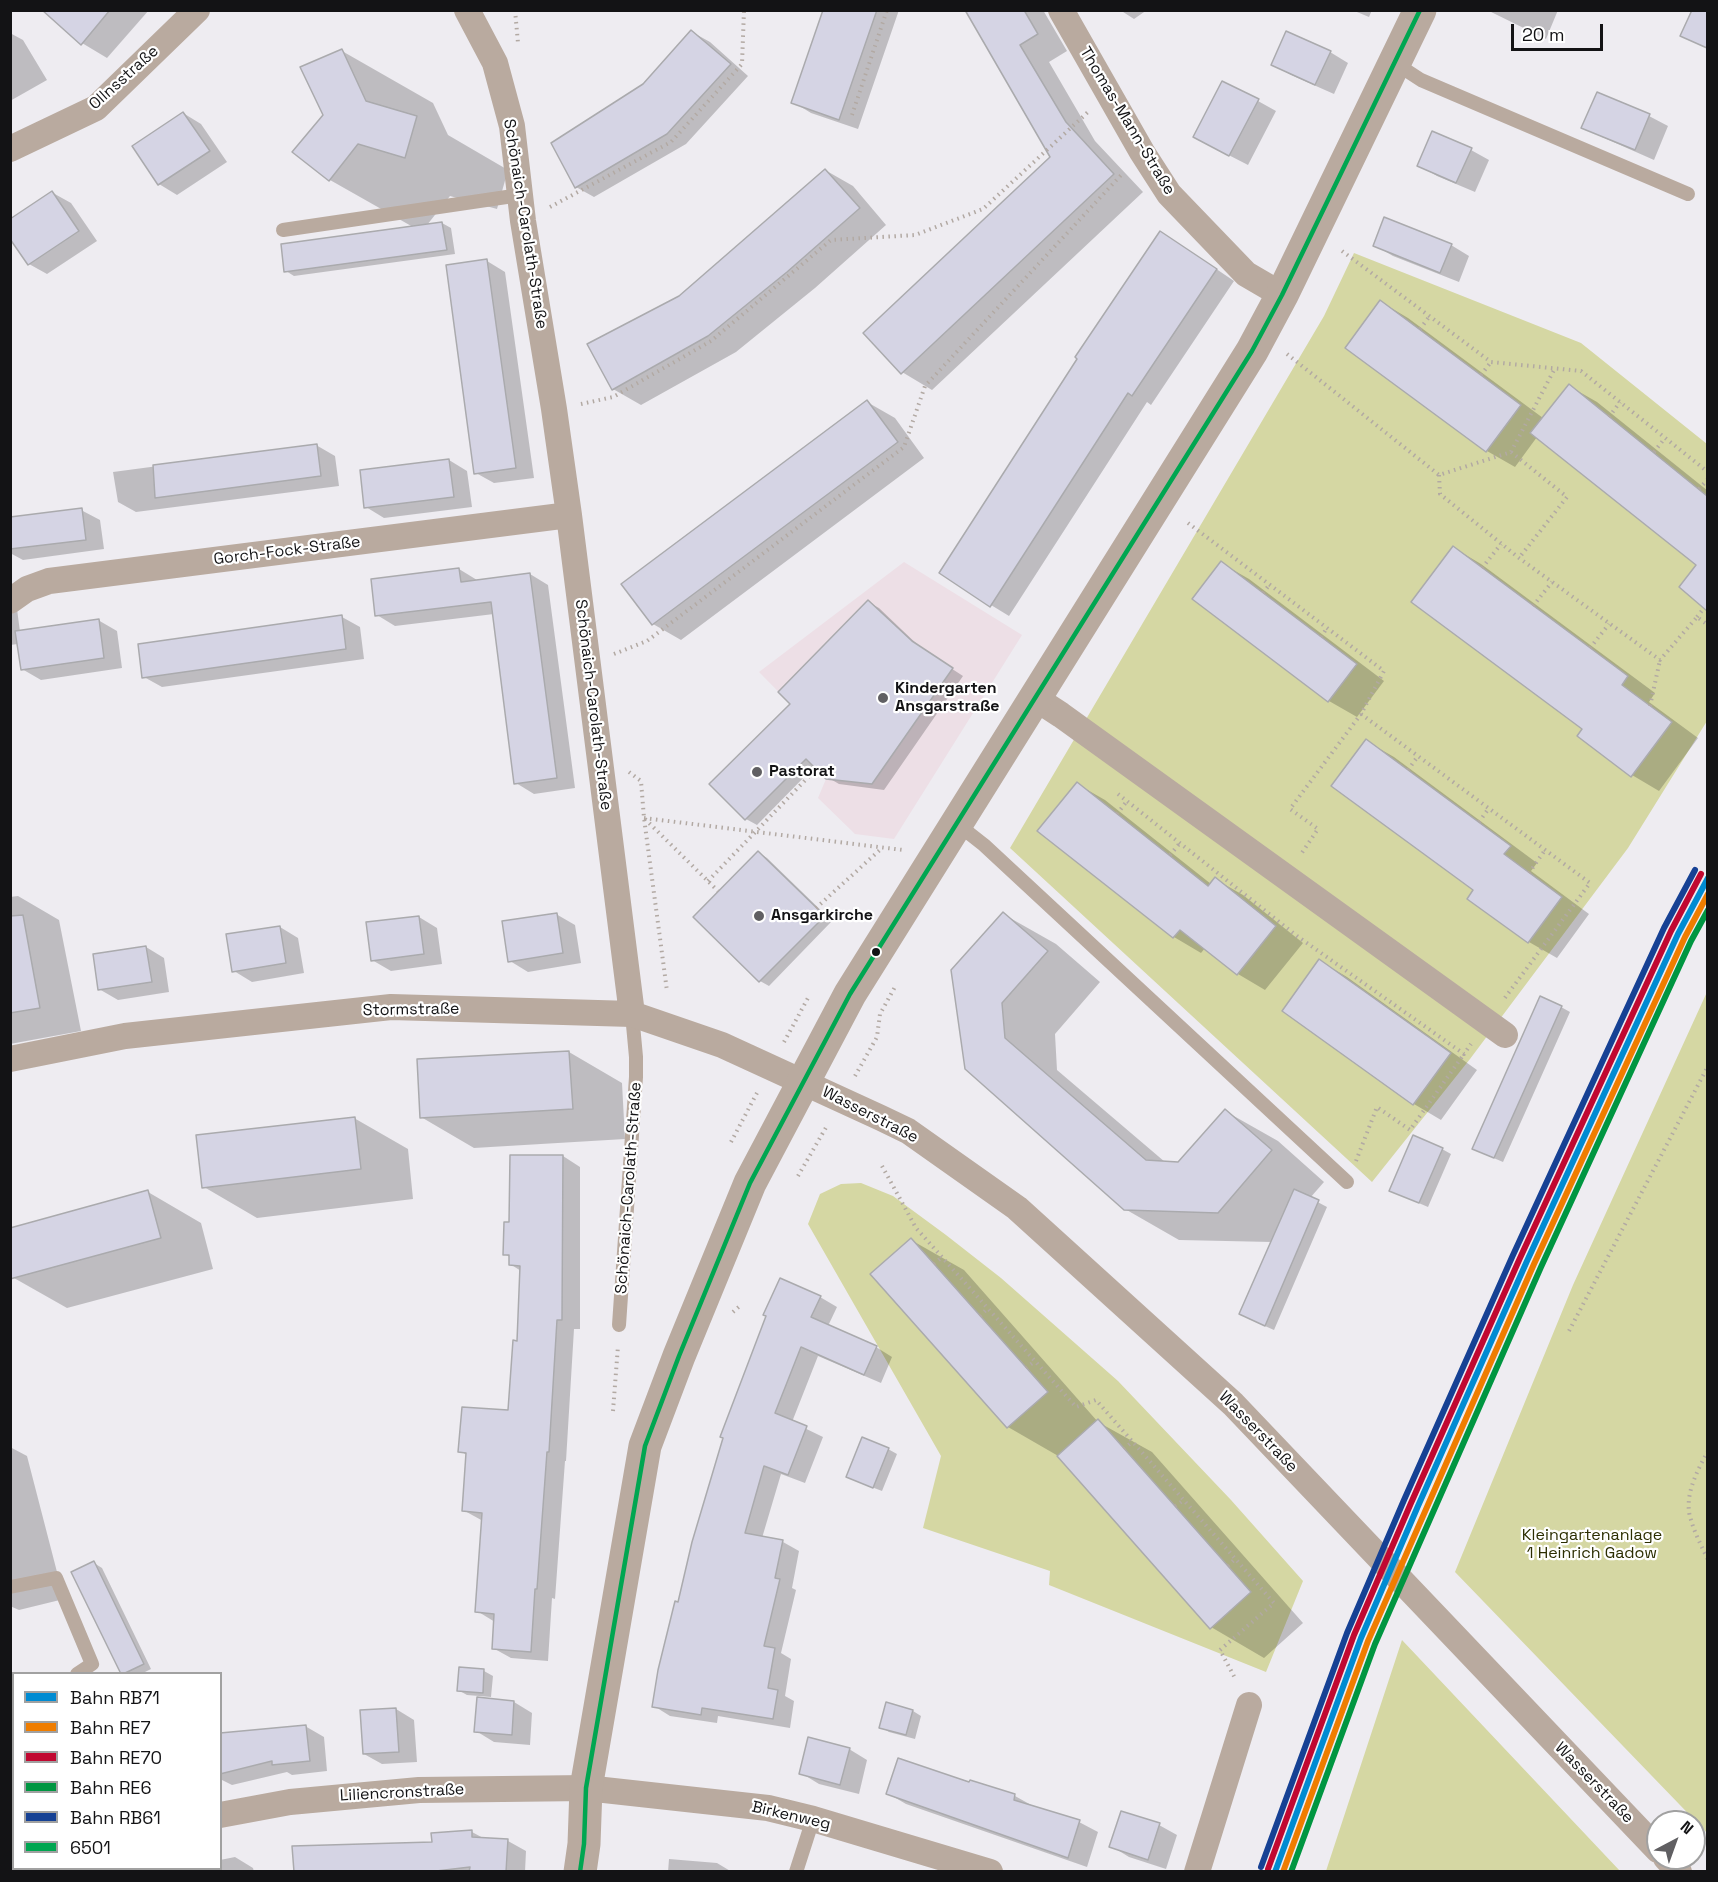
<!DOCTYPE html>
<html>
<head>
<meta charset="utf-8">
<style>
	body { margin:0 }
	#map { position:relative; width:1718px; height:1882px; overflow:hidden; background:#eeecf1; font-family:"Space Grotesk",sans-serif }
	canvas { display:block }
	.frame { position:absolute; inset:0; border:12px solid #131315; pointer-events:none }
	.legend { position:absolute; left:12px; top:1672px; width:210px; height:198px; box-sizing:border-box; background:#fff; border:2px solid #a1a1a1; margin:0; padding:8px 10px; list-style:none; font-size:18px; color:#131315 }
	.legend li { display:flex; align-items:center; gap:12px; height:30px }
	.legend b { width:30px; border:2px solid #a1a1a1 }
	.north { position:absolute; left:1646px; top:1810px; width:60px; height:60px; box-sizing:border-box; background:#fff; border:2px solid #a1a1a1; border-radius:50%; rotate:41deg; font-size:16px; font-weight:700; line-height:24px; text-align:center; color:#131315 }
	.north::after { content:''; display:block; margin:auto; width:21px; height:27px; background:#605f62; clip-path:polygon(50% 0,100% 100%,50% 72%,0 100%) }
	.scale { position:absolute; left:1511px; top:24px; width:92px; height:27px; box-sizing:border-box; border:3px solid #131315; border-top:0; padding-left:8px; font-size:18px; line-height:21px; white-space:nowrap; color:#131315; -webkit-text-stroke:4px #fff; paint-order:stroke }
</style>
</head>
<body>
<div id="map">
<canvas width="1718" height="1882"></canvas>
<div class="frame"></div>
<ul class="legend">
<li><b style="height:8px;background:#008bd2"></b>Bahn RB71</li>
<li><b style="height:8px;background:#ef7d00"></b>Bahn RE7</li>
<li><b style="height:8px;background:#c10831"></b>Bahn RE70</li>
<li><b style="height:8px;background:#009641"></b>Bahn RE6</li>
<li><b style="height:8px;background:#164194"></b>Bahn RB61</li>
<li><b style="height:8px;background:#00a651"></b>6501</li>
</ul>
<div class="north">N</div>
<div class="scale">20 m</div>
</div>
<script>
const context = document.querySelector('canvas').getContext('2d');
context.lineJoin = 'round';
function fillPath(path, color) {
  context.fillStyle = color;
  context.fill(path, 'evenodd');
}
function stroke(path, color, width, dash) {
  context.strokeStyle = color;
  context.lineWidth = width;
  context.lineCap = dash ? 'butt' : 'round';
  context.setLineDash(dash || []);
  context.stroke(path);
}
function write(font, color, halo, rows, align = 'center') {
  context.font = font + ' "Space Grotesk",sans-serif';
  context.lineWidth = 4.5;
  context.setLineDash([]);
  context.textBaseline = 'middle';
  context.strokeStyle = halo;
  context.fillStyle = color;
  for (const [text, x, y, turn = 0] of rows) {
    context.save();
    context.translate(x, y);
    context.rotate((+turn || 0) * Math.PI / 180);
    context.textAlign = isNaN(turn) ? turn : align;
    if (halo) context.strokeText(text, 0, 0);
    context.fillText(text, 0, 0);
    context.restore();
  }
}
fillPath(new Path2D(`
	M904 562 1022 635 894 839 855 834 818 798 826 779 806 759 825 739 759 672Z`), '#eddfe6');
fillPath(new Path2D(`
	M1354 253 1581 343 1707 444V721L1628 848 1470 1059 1372 1182 1010 848 1324 316Z
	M1707 992V1833L1455 1572 1573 1285Z
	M861 1183 893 1196 946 1235 1001 1278 1118 1381 1231 1500 1303 1581 1266 1672 1049 1585 1050 1571 923 1528 941 1456 808 1224 820 1194 841 1184Z
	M1402 1640 1620 1871H1326Z`), '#d5d7a3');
fillPath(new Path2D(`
	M44 10H149L107 58 82 43Z
	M825 10H899L858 129 811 113 793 102Z
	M967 10H1043L1067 51 1049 62 1095 141 1143 192 932 390 902 372 1052 157Z
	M1120 10H1147L1134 19Z
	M1352 10H1372L1369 17Z
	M1487 10H1558L1546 39Z
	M1694 10H1708V49L1682 35Z
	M692 32 710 42 748 76 686 144 594 197 576 187 644 85Z
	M10 33 23 40 47 80 10 101Z
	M342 51 433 103 448 135 508 170 497 209 450 196 427 225 442 223 451 228 455 254 294 276 286 271 413 227 330 180 294 151 325 115Z
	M1330 52 1348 63 1334 94 1291 75 1273 65Z
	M1598 94 1649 116 1668 126 1654 160 1602 137 1583 127Z
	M1258 101 1276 111 1248 165 1213 147Z
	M183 113 201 124 227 162 177 195 159 184Z
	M1471 150 1489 160 1475 192 1437 176 1419 165Z
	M825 170 853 186 886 225 815 288 736 352 641 405 613 389Z
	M53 193 71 203 97 241 47 274 29 264Z
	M1178 243 1234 281 1151 405 1147 402 1009 616 991 605Z
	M1374 245H1451L1469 256 1459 282 1393 256Z
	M487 261 505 272 534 478 494 483 476 473Z
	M1381 302 1408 318 1543 418 1569 386 1597 402 1708 491V609L1681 587 1698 565 1537 437 1515 467 1487 451 1347 347Z
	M867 402 895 418 924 458 681 640 653 624Z
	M316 445 335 456 339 486 136 512 118 502 113 472Z
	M449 460 467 471 472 507 384 518 366 507Z
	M81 510 100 520 104 549 23 560 10 553V519Z
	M1454 548 1481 564 1655 693 1649 702 1698 738 1659 791 1632 775 1584 729Z
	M1221 563 1249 579 1384 681 1357 717 1329 701 1194 599Z
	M459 569 477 580 530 574 548 585 575 788 534 794 516 783 494 614 395 626 377 615Z
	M10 598 16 601 20 632 98 620 117 631 122 668 41 680 22 669 18 644 10 645Z
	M868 602 879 608 923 650 963 676 884 790 839 784 827 777 815 766 757 825 746 819 792 704Z
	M342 617 360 627 364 659 162 687 144 677Z
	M1366 741 1394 757 1537 863 1531 871 1589 914 1557 958 1529 942 1469 898 1475 890Z
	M1077 784 1105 800 1211 884 1215 879 1243 895 1303 943 1265 990 1238 974 1205 948 1201 953 1174 937 1039 831Z
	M759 853 767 858 832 921 769 986 760 981 695 917Z
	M18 896 59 920 81 1031 10 1044V897Z
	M556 914 575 925 581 963 528 972 510 961Z
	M1003 914 1056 944 1100 982 1055 1034 1057 1070 1165 1162 1179 1163 1225 1111 1278 1141 1324 1182 1310 1198 1327 1207 1274 1330 1249 1319 1272 1242 1179 1240 1125 1209 966 1068Z
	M419 917 437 928 442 964 391 971 372 960Z
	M280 927 298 938 304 973 252 982 234 971Z
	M146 947 164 958 169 992 118 1000 99 989Z
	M1320 961 1347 977 1477 1070 1441 1120 1414 1104 1284 1011Z
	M1561 1007 1570 1012 1503 1162 1482 1153Z
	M569 1052 622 1083 625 1139 474 1148 421 1117Z
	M354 1118 408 1149 413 1199 257 1218 204 1187Z
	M1442 1149 1451 1154 1428 1207 1400 1195Z
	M563 1156 580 1167V1329H574L566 1461H565L555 1599 552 1598 548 1661 511 1658 493 1648 495 1622 477 1611 483 1521 463 1510 467 1455 460 1451 510 1412 519 1342 521 1271 510 1264V1257L504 1254 511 1224Z
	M148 1192 201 1223 213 1269 67 1308 14 1278Z
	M911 1240 964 1270 1098 1422 1152 1452 1303 1623 1264 1658 1211 1627 1060 1457 1008 1427Z
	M820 1297 837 1307 828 1326 876 1347 892 1357 881 1383 818 1356 792 1422 823 1437 805 1483 781 1474 762 1538 783 1542 799 1551 792 1588 796 1590 781 1653 791 1659 785 1696 794 1701 790 1728 718 1716 717 1723 670 1716 654 1706 679 1604Z
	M10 1447 27 1456 64 1599 19 1610 10 1606Z
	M888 1449 897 1454 882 1491 856 1481Z
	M94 1563 102 1568 151 1669 141 1674 122 1673Z
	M460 1669 484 1671 493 1676 491 1697 467 1695 458 1690Z
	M478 1699 514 1702 532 1713 530 1745 494 1742 476 1731Z
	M887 1704 913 1711 921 1716 915 1739 889 1732 881 1727Z
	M396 1709 414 1720 417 1762 382 1764 364 1754Z
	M305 1726 324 1737 327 1771 292 1775 287 1772 232 1785 220 1779V1736Z
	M14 1738V1749L10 1745V1740Z
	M849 1749 867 1760 859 1794 819 1784 801 1773Z
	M971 1781 1015 1796 1033 1806 1079 1822 1098 1832 1087 1867 906 1804 887 1793 970 1784Z
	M1159 1825 1177 1835 1166 1869 1129 1857 1111 1846Z
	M472 1832 485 1839 508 1841 526 1851 525 1872H296L434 1843Z
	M235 1857 253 1868 254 1872H201V1868H220V1860Z
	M669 1859 717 1863 732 1872H668Z`), '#0003');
const building = new Path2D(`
	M42 10H110L81 45Z
	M823 10H877L839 120 791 103Z
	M965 10H1024L1038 34 1020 45 1066 122 1114 174 901 374 863 333 1050 157Z
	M1692 10H1707V48L1680 36Z
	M691 30 731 64 667 134 575 188 551 143 643 84Z
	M1286 31 1331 51 1315 85 1271 65Z
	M342 49 366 101 417 116 405 158 358 144 329 181 292 152 323 115 300 67Z
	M1222 81 1259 99 1229 156 1193 137Z
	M1597 92 1650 114 1635 150 1581 128Z
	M183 112 210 151 158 185 132 146Z
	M1432 131 1472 148 1456 183 1417 166Z
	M825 169 860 208 787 272 708 336 612 390 587 344 679 296Z
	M52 191 79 231 28 265 10 239V219Z
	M1384 217 1452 244 1440 273 1373 246Z
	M442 222 447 250 284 272 281 244Z
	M1160 231 1217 269 1132 396 1128 393 990 607 939 573 1077 359 1075 357Z
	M487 259 516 468 474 474 446 265Z
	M1380 300 1521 405 1486 452 1345 348Z
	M1569 384 1707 496V611L1679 587 1696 565 1530 433Z
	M867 400 898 442 652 625 621 584Z
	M317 444 321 476 155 498 153 465Z
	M449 459 454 497 364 508 360 470Z
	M82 508 86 540 10 549V517Z
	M1453 546 1628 676 1622 685 1672 722 1631 777 1577 736 1582 729 1411 602Z
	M1221 561 1357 664 1328 702 1192 599Z
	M459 568 461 582 530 573 557 778 514 784 491 602 375 616 371 579Z
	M868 600 912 641 953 668 872 784 826 779 806 759 745 820 709 784 790 704 778 692Z
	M342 615 346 649 142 678 138 644Z
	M99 619 104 658 21 670 15 631Z
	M1366 739 1511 846 1504 854 1562 897 1528 943 1467 899 1473 890 1331 786Z
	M1077 782 1208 886 1215 877 1276 926 1237 975 1180 930 1173 938 1037 831Z
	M758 851 825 916 759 982 693 917Z
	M1003 912 1048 951 1002 1003 1005 1038 1146 1160 1178 1162 1225 1109 1272 1150 1218 1213 1124 1210 965 1069 951 970Z
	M557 913 563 953 508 962 502 921Z
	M23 915 40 1008 10 1013V916Z
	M419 916 424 954 371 961 366 922Z
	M280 926 286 963 232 972 226 934Z
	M146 946 152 982 98 990 93 954Z
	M1319 959 1451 1053 1413 1105 1282 1011Z
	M1540 996 1562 1006 1494 1158 1472 1149Z
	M569 1051 573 1109 420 1118 417 1059Z
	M355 1117 361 1169 202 1188 196 1135Z
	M1413 1135 1443 1148 1419 1203 1389 1191Z
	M510 1155H563L562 1320H557L549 1452H547L537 1589H535L531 1652 492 1649 494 1614 475 1612 482 1513 462 1511 466 1453 458 1452 462 1407 508 1410 513 1340 517 1341 520 1266 509 1265V1255H503L504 1222H509Z
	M1294 1189 1319 1200 1265 1326 1239 1314Z
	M148 1190 161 1238 10 1279V1228Z
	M911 1238 1048 1392 1007 1428 870 1274Z
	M780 1278 821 1296 811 1317 877 1346 864 1375 801 1347 775 1413 807 1426 788 1475 764 1466 745 1533 783 1540 775 1578 780 1579 764 1646 775 1648 768 1688 778 1690 773 1719 702 1708 701 1715 652 1707 658 1670 675 1601 678 1602 692 1542 723 1438 720 1437 766 1316 763 1315Z
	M1098 1419 1251 1592 1210 1629 1057 1456Z
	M862 1437 889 1448 873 1488 846 1477Z
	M94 1561 144 1664 123 1674H121L71 1572Z
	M459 1667 484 1669 483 1693 457 1691Z
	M477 1697 514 1701 512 1735 474 1732Z
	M886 1702 913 1710 906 1735 879 1728Z
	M396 1708 399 1752 363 1754 360 1710Z
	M306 1725 310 1761 272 1765V1761L220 1774V1733Z
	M808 1737 850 1748 840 1785 799 1774Z
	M898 1758 969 1782 970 1780 1015 1794 1014 1800 1080 1820 1068 1858 886 1794Z
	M1121 1811 1160 1823 1148 1860 1109 1847Z
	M472 1830V1837L508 1839 506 1872H469L470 1867 428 1872H294L292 1846 432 1842 431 1833Z`);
fillPath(building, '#d5d4e4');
stroke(building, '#aaaaad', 1.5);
stroke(new Path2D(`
	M515 10 518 43
	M852 115 887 10
	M550 207 671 142 742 64 744 10
	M1342 251 1491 362 1581 371 1708 472
	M1420 329 1429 317
	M1287 354 1439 475 1511 452 1567 497 1519 558
	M1481 375 1491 362
	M581 404 613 397 711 341 831 240 915 235 983 209 1088 112
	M1609 417 1620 402
	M1511 452 1554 370
	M1654 452 1665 438
	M1439 475 1440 494 1519 558 1660 660 1697 617 1708 625
	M1699 489 1708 479
	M1188 523 1384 671 1361 714 1290 809 1318 829 1301 854
	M1482 568 1501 544
	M1263 593 1270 584
	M1533 606 1552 582
	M1697 617 1704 608
	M1321 637 1327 628
	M1590 648 1609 624
	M614 654 647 641 904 447 925 386 1123 173
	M1650 706 1660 660
	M1361 714 1590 883 1504 999
	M1408 770 1418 756
	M629 772 641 781 644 818 667 991
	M1118 794 1297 936 1464 1054 1471 1044
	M1117 814 1127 801
	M644 818 903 850
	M645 819 718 891
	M1479 822 1489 808
	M1170 855 1180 843
	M1529 873 1545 850
	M708 881 816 769
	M816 908 882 848
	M784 1042 808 998
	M855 1076 877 1037 880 1014 896 985
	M731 1142 758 1091
	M1356 1161 1377 1107 1410 1130 1464 1054
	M882 1166 916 1228 1076 1407 1096 1400 1274 1603 1220 1650 1236 1680
	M798 1176 828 1124
	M934 1264 942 1257
	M733 1312 741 1305
	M980 1316 988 1308
	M1569 1331 1708 1066
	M1026 1368 1035 1361
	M613 1411 618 1346
	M1124 1449 1133 1441
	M1708 1451C1697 1471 1683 1497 1691 1520 1695 1534 1702 1547 1708 1560
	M1175 1506 1184 1500
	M1228 1566 1235 1559`), '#b2a9a3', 4, [1.5, 4.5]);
stroke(new Path2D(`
	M1395 63 1421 80 1688 194
	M283 230 520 195
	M956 823 984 845 1347 1182
	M619 1325 636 1077V1057L632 1014
	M10 1587 56 1578 92 1664 77 1674
	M10 1716 14 1714
	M796 1872 813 1819`), '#b9aa9f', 14);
stroke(new Path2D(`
	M467 10 495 63 512 126 523 221 554 409 569 515 632 1014
	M1061 10 1142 152 1169 194 1246 274 1282 295
	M10 149 96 108 197 10
	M10 601 27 589 49 581 569 515
	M1035 698 1061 715 1505 1035
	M10 1059 125 1036 391 1007 632 1014 722 1045 881 1118 908 1131 1017 1208 1233 1404 1658 1850
	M10 1810 14 1818
	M220 1815 290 1802 419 1790 586 1788 768 1808 813 1819 990 1872
	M1666 1858 1679 1872
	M35 1868 36 1872
	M10 1871 16 1868
	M1197 1872 1249 1705`), '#b9aa9f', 26);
stroke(new Path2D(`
	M580 1872 584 1844 586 1788 645 1446 679 1356 750 1183 850 994 1252 351 1282 295 1420 10`), '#b9aa9f', 33);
stroke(new Path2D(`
	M580 1872 584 1844 586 1788 645 1446 679 1356 750 1183 850 994 1252 351 1282 295 1420 10`), '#00a651', 4.5);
stroke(new Path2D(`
	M1275 1872 1361 1638 1418 1506 1527 1261 1678 934 1708 878`), '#008bd2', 6);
stroke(new Path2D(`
	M1283 1872 1368 1641 1534 1264 1685 937 1708 894`), '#ef7d00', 6);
stroke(new Path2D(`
	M1268 1869 1354 1635 1411 1503 1520 1258 1671 931 1701 874`), '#c10831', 6);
stroke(new Path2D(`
	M1291 1872 1375 1644 1541 1267 1691 941 1708 910`), '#009641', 6);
stroke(new Path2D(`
	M1261 1867 1347 1633 1404 1500 1513 1255 1664 928 1695 870`), '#164194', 6);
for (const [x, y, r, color] of [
	[883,698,6,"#605f62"],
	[757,772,6,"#605f62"],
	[759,916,6,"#605f62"],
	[876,952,5,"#131315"]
]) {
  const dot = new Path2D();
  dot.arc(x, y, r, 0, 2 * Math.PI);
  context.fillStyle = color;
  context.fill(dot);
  stroke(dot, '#fff', 2);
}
write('16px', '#131315', '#fff', [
	["Ollnsstraße",124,78,-42],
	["Thomas-Mann-Straße",1127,121,59],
	["Schönaich-Carolath-Straße",525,224,81],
	["Gorch-Fock-Straße",287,551,-7],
	["Schönaich-Carolath-Straße",593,705,83],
	["Stormstraße",411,1010,-1],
	["Wasserstraße",870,1115,27],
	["Schönaich-Carolath-Straße",629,1188,-86],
	["Wasserstraße",1258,1432,46],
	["Wasserstraße",1594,1783,46],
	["Liliencronstraße",402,1793,-3],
	["Birkenweg",791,1816,13]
]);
write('bold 16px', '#131315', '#fff', [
	["Kindergarten",895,689],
	["Ansgarstraße",895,707],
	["Pastorat",769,772],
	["Ansgarkirche",771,916]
], 'left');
write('16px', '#2c2e01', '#fff', [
	["Kleingartenanlage",1592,1536],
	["1 Heinrich Gadow",1592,1554]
]);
</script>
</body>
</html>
